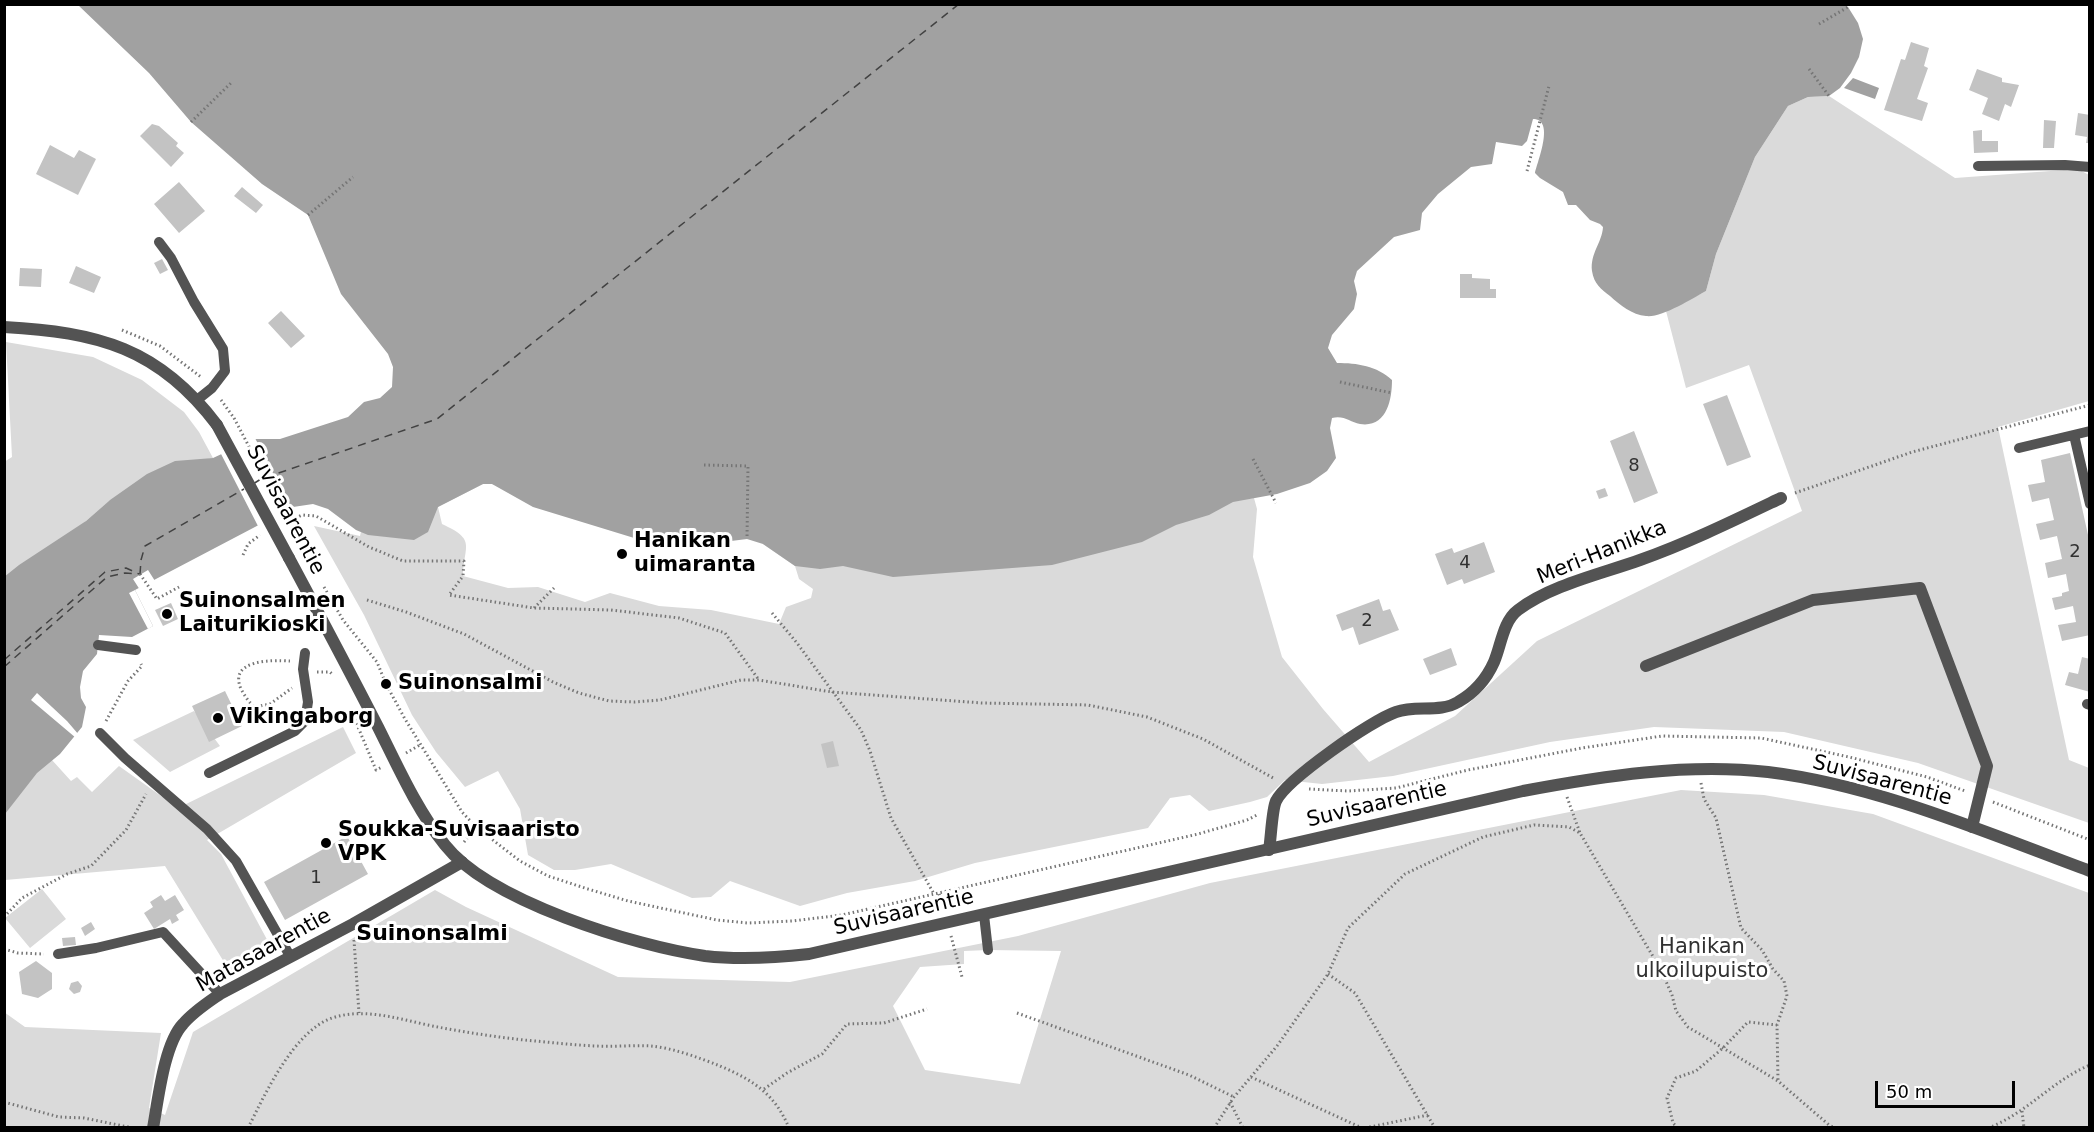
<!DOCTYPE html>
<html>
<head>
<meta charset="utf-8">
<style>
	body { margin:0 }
	#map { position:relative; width:2094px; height:1132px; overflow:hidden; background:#fff; font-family:"DejaVu Sans",sans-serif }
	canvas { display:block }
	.frame { position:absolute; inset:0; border:6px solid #000; pointer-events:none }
	.scale { position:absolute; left:1875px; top:1081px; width:140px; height:27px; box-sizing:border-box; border:3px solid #000; border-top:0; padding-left:8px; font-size:18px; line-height:21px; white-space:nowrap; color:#000; -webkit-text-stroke:4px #fff; paint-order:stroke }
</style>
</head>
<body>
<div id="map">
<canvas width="2094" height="1132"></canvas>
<div class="frame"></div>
<div class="scale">50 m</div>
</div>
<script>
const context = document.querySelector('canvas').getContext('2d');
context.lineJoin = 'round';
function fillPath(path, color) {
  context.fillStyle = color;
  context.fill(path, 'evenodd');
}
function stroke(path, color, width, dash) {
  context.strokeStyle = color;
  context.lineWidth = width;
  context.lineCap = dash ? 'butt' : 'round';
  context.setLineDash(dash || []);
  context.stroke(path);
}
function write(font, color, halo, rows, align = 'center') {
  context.font = font + ' "DejaVu Sans",sans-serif';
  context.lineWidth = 6;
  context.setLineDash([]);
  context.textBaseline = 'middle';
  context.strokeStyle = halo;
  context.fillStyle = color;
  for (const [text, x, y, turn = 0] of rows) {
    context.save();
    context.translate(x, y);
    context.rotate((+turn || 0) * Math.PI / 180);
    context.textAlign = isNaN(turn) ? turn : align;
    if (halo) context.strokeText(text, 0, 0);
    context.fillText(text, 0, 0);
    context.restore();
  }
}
fillPath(new Path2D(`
	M1829 96 1955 178 2078 169 2089 175V401L1998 427 2069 760 2089 768V823L1918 763 1784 732 1654 727 1550 742 1393 776 1322 784 1285 780 1267 797 1250 802 1209 811 1190 795 1170 798 1148 828 975 863 915 881 847 893 800 906 730 881 711 897 692 898 611 864 575 870H554L528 855 520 809 498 771 465 787 436 752 412 715 364 615 314 526 360 536 363 523 457 453 501 487 492 484H483L438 507 442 524C477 540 464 545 463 576L508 588 538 587 585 602 610 593 659 606 711 610 779 624 786 607 811 598 813 589 799 579 795 566 763 544 1254 498 1257 509 1253 557 1282 657 1323 709 1369 762 1455 716 1537 641 1802 511 1749 365 1686 388 1666 311 1706 291 1716 254 1755 157 1788 106 1808 97Z
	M6 342 93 357 142 380 184 412 199 432 213 458 202 460 109 501 86 521 5 625 4 462 12 457Z
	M4 707 71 781 77 777 92 792 119 766 178 808 343 727 356 753 207 840 221 854 271 947 232 975 165 866 5 880Z
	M194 711 220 746 170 772 133 740Z
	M1681 790 1764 795 1873 814 2089 893V1127H5L4 1012 25 1027 161 1033 149 1108 165 1115 193 1032 435 890 466 907 618 977 790 982 1018 936 1210 883ZM988 950 1061 951 1020 1084 925 1070 893 1006 920 967 964 964V951Z
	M42 889 66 919 30 948 5 918Z`), '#dadada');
fillPath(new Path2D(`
	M1844 4 1848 7 1858 23 1863 39 1859 57 1851 73 1840 88 1829 96 1808 97 1788 106 1755 157 1716 254 1706 291C1691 299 1662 318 1646 316 1632 315 1620 305 1610 296 1601 289 1594 284 1592 271 1590 253 1602 243 1603 227L1600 224 1590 220 1576 205H1568L1563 192 1540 178 1535 173C1538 160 1555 119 1533 119L1527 141 1522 146 1496 142 1492 164 1471 167 1438 194 1422 213 1420 230 1394 237 1357 271 1354 281 1357 294 1354 309 1332 335 1328 348 1337 363C1357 363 1377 366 1392 380 1392 401 1386 428 1360 424 1350 422 1344 415 1332 418L1330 428 1336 458 1327 471 1310 483 1277 494 1233 502 1209 515 1176 525 1142 542 1052 565 893 577 843 566 820 569 795 566 763 544 747 539 699 545H657L533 507 492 484H483L438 507 428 532 414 540 368 535 356 530 328 509 313 504 293 507 135 590 153 626 132 637 99 635 97 654 83 671 80 687 81 698 86 707 82 727 60 754 37 773 5 814 4 577 19 565 86 521 110 500 147 474 175 461 213 458 254 439H280L348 417 364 402 380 398 392 387 393 367 388 354 341 294 308 215 262 184 191 122 149 73 78 5Z
	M1853 78 1879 88 1875 99 1844 88Z`), '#a1a1a1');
fillPath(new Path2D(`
	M254 436 292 511 259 528 220 452Z
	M148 570 155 581 140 590 133 579Z
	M135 590 153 626 148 629 129 593Z
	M37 693 67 721 79 735 76 738 31 700Z`), '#fff');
stroke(new Path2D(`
	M253 484 261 479 437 419 959 4
	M140 574 141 560 145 546 244 489
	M4 660 105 572 126 568 139 574
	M4 667 107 577 125 573 137 574`), '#424242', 1.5, [8, 6]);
fillPath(new Path2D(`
	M1911 42 1929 48 1924 66 1928 68 1917 99 1928 103 1922 121 1884 110 1901 59 1905 60Z
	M1977 69 2002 78V82L2019 85 2011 107 2005 104 1999 121 1982 114 1988 98 1969 90Z
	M2078 113 2090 115V143H2086L2087 137 2075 135Z
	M2044 120 2056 121 2054 148H2043Z
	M152 124 159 126 178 143 176 146 184 153 171 167 140 136Z
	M1982 130V141H1998V152L1974 153 1973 131Z
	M50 145 74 158 79 150 96 159 78 195 36 174Z
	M179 182 205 211 179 233 154 204Z
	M242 187 263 205 256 213 234 196Z
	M162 259 168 270 160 274 154 263Z
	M76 266 101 277 94 293 69 283Z
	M20 268 42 269 41 287 19 286Z
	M1460 274H1472V278L1490 279V289H1496V298H1460Z
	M281 311 305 336 291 348 268 323Z
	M1727 395 1751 457 1727 466 1703 404Z
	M1634 431 1658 493 1634 503 1610 441Z
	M2070 453 2090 544V635L2062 641 2058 625 2076 622 2073 606 2055 610 2052 598 2062 596V593L2069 591 2066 574 2048 578 2045 563 2062 559 2057 536 2040 540 2036 524 2054 520 2049 498 2032 502 2028 485 2045 482 2041 460Z
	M1605 488 1608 496 1599 499 1596 491Z
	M1484 542 1495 572 1464 584 1462 579 1447 585 1435 554 1452 548 1454 553Z
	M1379 599 1383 611 1390 609 1399 630 1359 645 1353 627 1342 631 1336 615Z
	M171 603 178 619 163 626 155 610Z
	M1451 648 1457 665 1430 675 1423 659Z
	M2082 657 2090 659V692L2065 685 2069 672 2078 674Z
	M225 691 242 726 209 742 192 706Z
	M833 741 839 766 827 768 821 744Z
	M347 836 368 874 285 920 264 882Z
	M161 895 165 901 175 895 184 910 176 915 179 920 172 924 170 919 154 929 144 913 153 907 150 902Z
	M91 922 95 929 85 936 81 928Z
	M75 937 76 945 63 946 62 938Z
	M36 961 52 973V989L38 998 22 994 19 972Z
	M78 981 82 986 80 992 74 994 69 989 71 983Z`), '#c3c3c3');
stroke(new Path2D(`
	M1819 24 1848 7
	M1809 69 1829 96
	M191 122 232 82
	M1527 171 1549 86
	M308 215 353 177
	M122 330 160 346 201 377
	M1340 382 1392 393
	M221 400 234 418
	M1253 459 1276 503
	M704 465 748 466 747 539
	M1795 493 1912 452 2090 405
	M287 522 302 515 316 516 369 547 403 561H464L463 576 449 595 534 608 611 610 679 618 725 633 759 680
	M243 555 248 544 260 535
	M140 574 157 599 179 587
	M324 587 343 620 377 662 386 684 405 719 462 812 476 827 520 861 548 876 588 889 628 901 717 920 748 923 792 921 842 915 1198 834 1247 820 1257 815
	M367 600 406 612 464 634 553 682 579 693 609 701 634 702 660 700 741 680H759L832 692 982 703 1088 705 1147 717 1203 739 1275 779
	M534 608 554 588
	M772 613 797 643 861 730 870 751 891 818 934 894
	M290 661C273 660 228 659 241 689 245 696 249 703 255 707L270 704 292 688
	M317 672H330L333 675
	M353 715 376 770 382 767
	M106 721 128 681 142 666 141 664
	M406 753 420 745
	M1701 783 1704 799 1716 818 1741 928 1762 950 1773 969 1784 981 1787 996 1777 1025 1778 1081
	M1309 789 1348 791 1396 788 1468 770 1582 748 1662 736 1761 738 1849 757 1927 777 1965 791
	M1567 797 1580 833
	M1993 802 2090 840
	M464 842 476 827
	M939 894 944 909
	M4 917 22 898 67 874 91 866 126 830 146 794
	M951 936 962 977
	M354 940 359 1013
	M4 949 18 953 44 954
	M1328 974 1355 993 1435 1128
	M1017 1013 1189 1075 1234 1097
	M1251 1077 1362 1128
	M764 1089 787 1073 822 1054 847 1024 884 1023 927 1009
	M4 1102 59 1117 84 1118 133 1128
	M1230 1102 1243 1128
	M2022 1111 2024 1128
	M248 1128C265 1094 294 1031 332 1018 368 1006 407 1022 443 1028 470 1033 497 1037 524 1040 548 1042 572 1045 596 1046 614 1047 633 1045 651 1046 673 1048 700 1058 720 1066 753 1080 775 1094 789 1128
	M1214 1128 1234 1097 1277 1046 1328 974 1348 928 1405 874 1483 837 1534 825 1569 827 1580 833 1661 970 1672 995 1676 1011 1688 1027 1778 1081 1829 1125 1835 1128
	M1365 1128 1428 1115
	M1678 1128 1673 1123 1667 1098 1676 1078 1696 1071 1723 1048 1748 1022 1777 1025
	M1988 1128C2026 1114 2053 1080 2090 1065`), '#757575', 3, [1.5, 3]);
stroke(new Path2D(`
	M1978 166 2065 165 2090 167
	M159 242 171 258 194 302 223 349 225 371 212 388 197 400
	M2074 435 2090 504
	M2019 448 2090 431
	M98 645 136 650
	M2087 704 2090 705
	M100 733 125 758 207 829 236 861 290 956
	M209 773 295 731 305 721 308 702 303 669 305 653
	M984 915 988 950
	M58 954 96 948 163 932 220 994`), '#535353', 10);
stroke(new Path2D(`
	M1646 666 1813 600 1920 588 1987 766 1972 827
	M1269 850C1271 839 1272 809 1276 801 1287 779 1372 720 1396 712 1416 705 1440 713 1458 702 1474 693 1486 680 1494 662 1501 646 1503 621 1518 610 1551 585 1601 574 1640 560 1688 543 1735 520 1781 498
	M153 1128C158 1101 164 1044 183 1024 193 1012 207 1003 220 994L353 924 462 862`), '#535353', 12);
stroke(new Path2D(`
	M4 327C98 332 159 348 217 425
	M289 558C319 614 349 670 378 727 398 767 417 810 445 845 489 901 635 946 705 956 740 960 774 958 809 954L1523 791C1603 776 1686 763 1768 772 1876 785 1987 833 2090 871`), '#535353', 12);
stroke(new Path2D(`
	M234 418 264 475`), '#757575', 3, [1.5, 3]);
stroke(new Path2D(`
	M217 425 289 558`), '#535353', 12);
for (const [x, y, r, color] of [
	[622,554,6,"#000"],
	[167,614,6,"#000"],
	[386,684,6,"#000"],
	[218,718,6,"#000"],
	[326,843,6,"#000"]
]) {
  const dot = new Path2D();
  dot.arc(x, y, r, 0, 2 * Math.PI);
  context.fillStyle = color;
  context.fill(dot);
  stroke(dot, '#fff', 2);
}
write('18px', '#313131', null, [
	["8",1634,466],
	["2",2075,552],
	["4",1465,563],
	["2",1367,621],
	["1",316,878]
]);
write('21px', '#000', '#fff', [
	["Suvisaarentie",285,510,62],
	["Meri-Hanikka",1602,553,-22],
	["Suvisaarentie",1882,781,15],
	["Suvisaarentie",1377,805,-13],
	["Suvisaarentie",904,913,-13],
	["Matasaarentie",264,951,-29]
]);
write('bold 21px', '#000', '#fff', [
	["Hanikan",634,542],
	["uimaranta",634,566],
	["Suinonsalmen",179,602],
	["Laiturikioski",179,626],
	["Suinonsalmi",398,684],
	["Vikingaborg",230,718],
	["Soukka-Suvisaaristo",338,831],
	["VPK",338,855]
], 'left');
write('21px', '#313131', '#fff', [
	["Hanikan",1702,948],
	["ulkoilupuisto",1702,972]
]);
write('bold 22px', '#000', '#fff', [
	["Suinonsalmi",432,934]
]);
</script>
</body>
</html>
